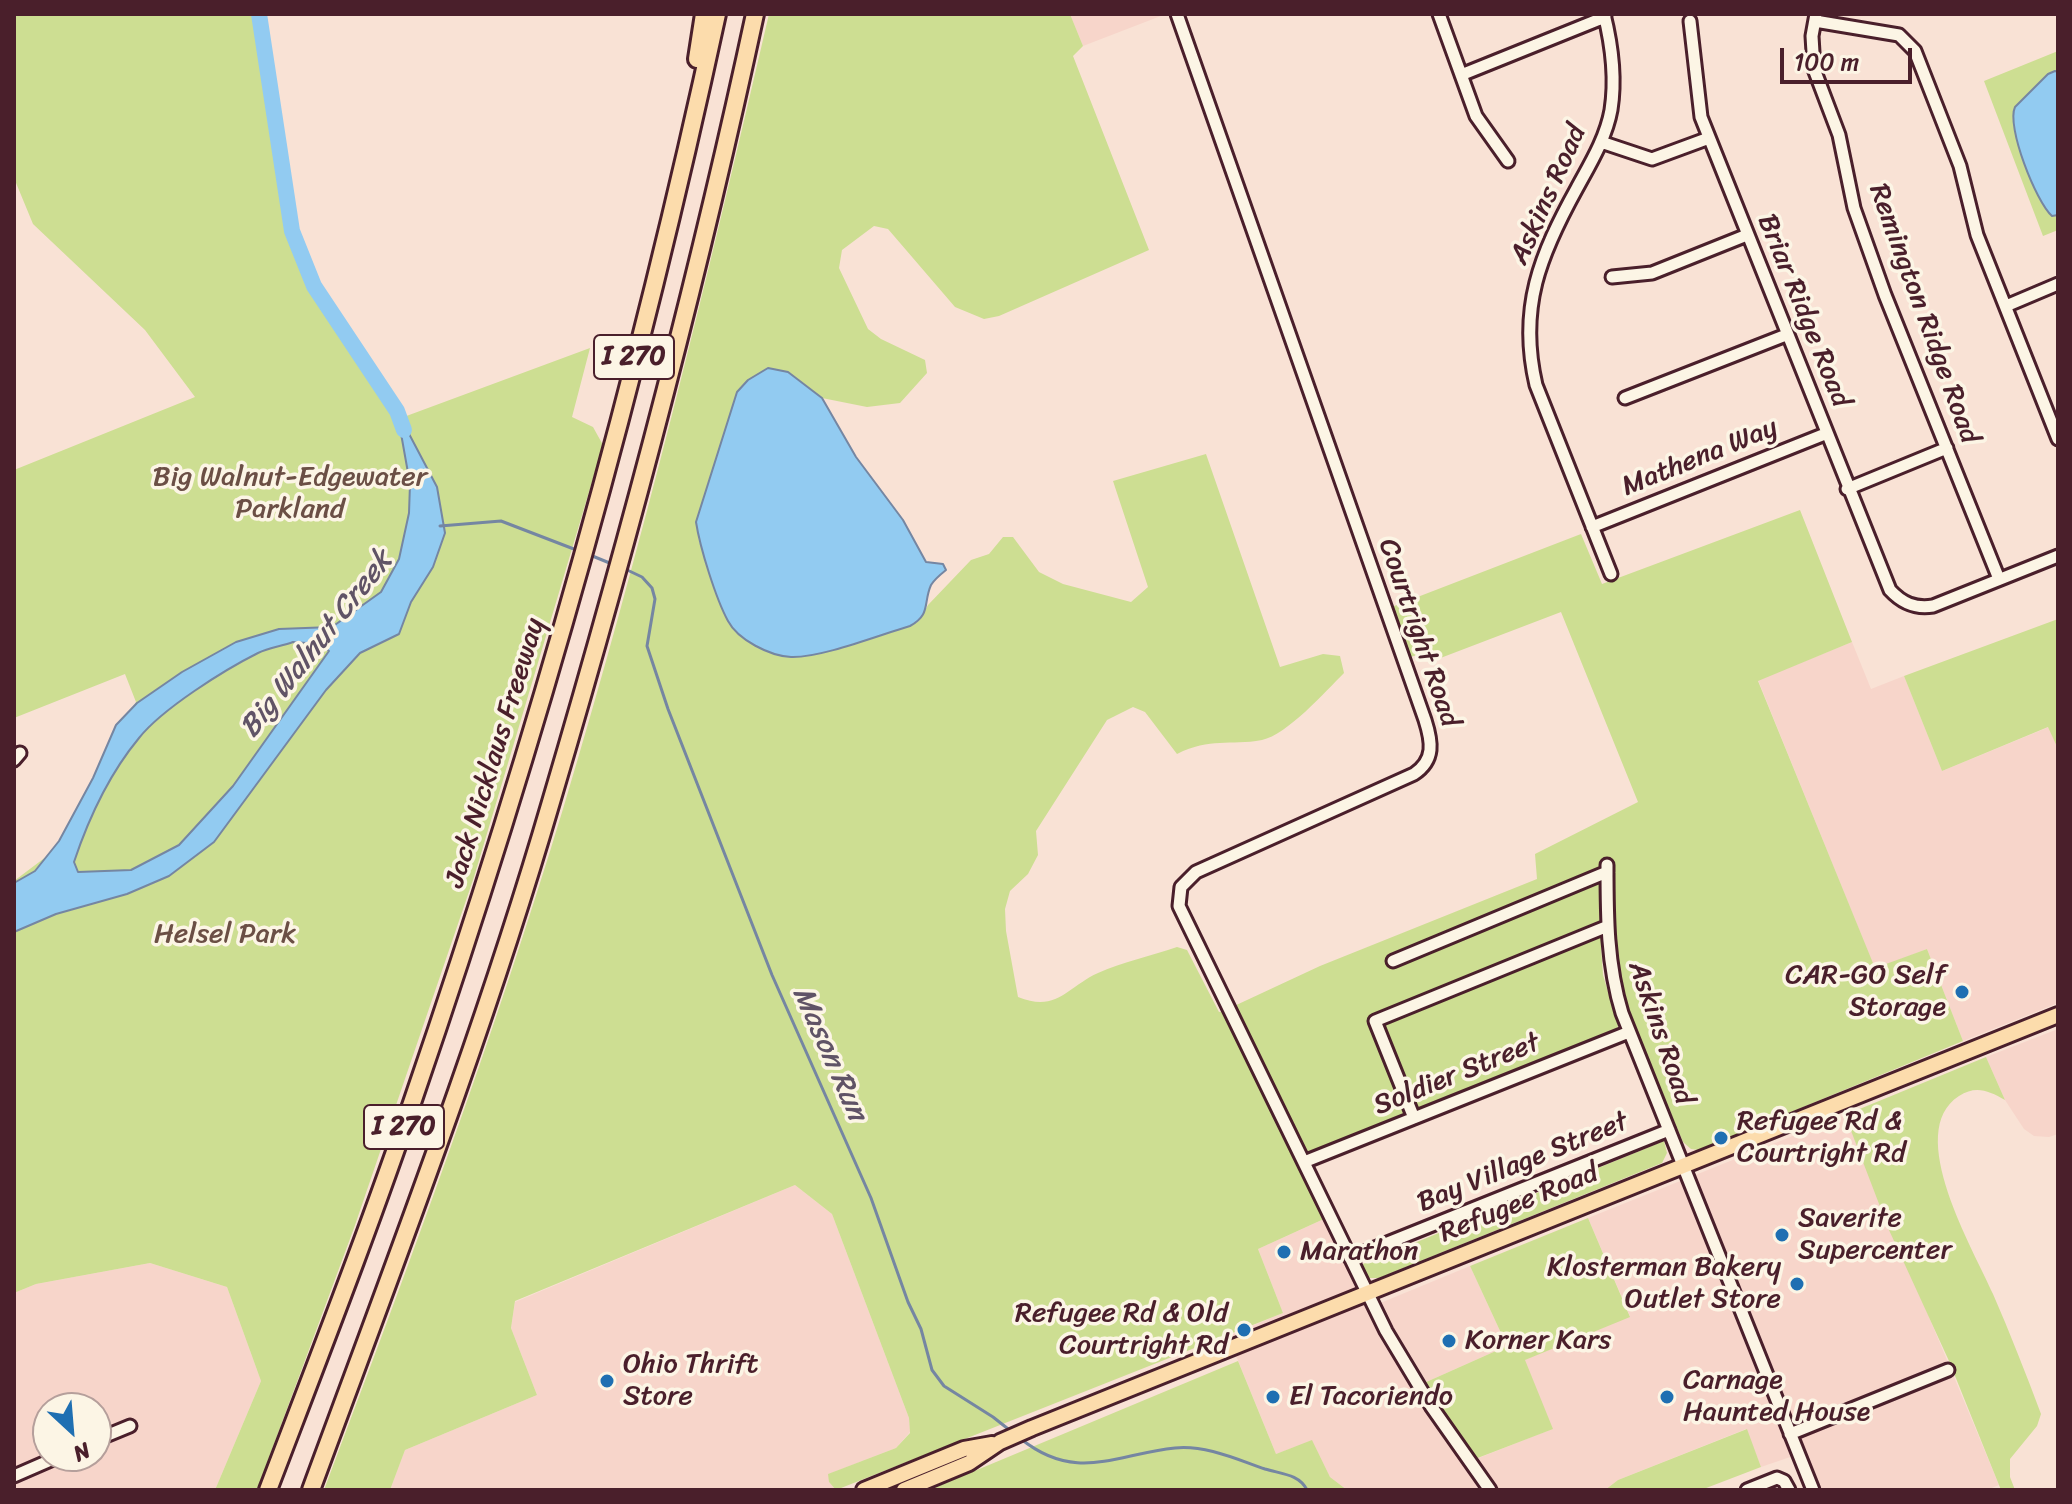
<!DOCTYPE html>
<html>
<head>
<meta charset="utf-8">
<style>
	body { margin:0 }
	#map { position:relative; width:2072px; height:1504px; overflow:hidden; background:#f9e2d5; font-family:Sriracha,sans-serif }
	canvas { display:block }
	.frame { position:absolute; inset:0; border:16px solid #4a1f2b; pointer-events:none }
	.north { position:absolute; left:32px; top:1392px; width:80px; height:80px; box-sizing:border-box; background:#fcf5e5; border:2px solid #b59f9b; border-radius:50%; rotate:154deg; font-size:22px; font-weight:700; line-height:32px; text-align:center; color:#4a1f2b }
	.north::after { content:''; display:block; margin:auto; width:28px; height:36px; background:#1f6fb2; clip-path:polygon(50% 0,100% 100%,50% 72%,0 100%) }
	.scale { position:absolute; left:1780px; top:48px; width:132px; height:36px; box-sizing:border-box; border:4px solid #4a1f2b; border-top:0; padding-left:10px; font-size:24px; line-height:28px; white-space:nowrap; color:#4a1f2b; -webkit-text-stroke:6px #fcf5e5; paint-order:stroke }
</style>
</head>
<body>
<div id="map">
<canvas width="2072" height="1504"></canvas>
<div class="frame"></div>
<div class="north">N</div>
<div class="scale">100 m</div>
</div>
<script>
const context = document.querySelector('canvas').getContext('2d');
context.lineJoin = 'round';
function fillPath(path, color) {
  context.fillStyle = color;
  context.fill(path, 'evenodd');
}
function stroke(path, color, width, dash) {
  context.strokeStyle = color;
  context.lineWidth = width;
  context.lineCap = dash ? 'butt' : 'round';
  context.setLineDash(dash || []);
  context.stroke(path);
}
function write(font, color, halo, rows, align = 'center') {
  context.font = font + ' Sriracha,sans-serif';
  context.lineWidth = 7;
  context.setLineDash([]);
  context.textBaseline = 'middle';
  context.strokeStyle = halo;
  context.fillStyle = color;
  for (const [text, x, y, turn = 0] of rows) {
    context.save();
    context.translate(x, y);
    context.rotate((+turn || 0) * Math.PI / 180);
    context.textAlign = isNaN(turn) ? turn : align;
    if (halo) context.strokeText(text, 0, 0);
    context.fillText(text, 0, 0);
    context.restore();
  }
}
fillPath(new Path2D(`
	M1070 14H1166L1083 46Z
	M1852 642 1871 689 1904 676 1942 771 2049 727 2058 749V1003L1963 1041 1927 949 1875 969 1758 680Z
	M2058 1029V1134L2049 1137 2034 1136 2024 1129 2005 1100 1986 1057Z
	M1845 1115 1999 1485 1987 1490H1814L1799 1454 1761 1467 1746 1429 1618 1480 1605 1490H1347L1330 1477 1312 1441 1276 1454 1228 1336 1283 1313 1258 1249 1326 1218 1367 1278 1378 1304 1470 1266 1507 1346 1424 1383 1476 1459 1552 1429 1524 1360 1630 1316 1588 1218Z
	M795 1185 832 1214 909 1418 910 1432 896 1448 829 1474V1482L836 1490H390L405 1450 537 1395 511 1328 515 1302Z
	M150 1263 227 1287 261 1381 215 1490H14V1293L36 1284ZM48 1408H96V1456H48Z`), '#f7d5ca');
fillPath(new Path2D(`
	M14 14H259L292 231 314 286 401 418 590 348 572 417 593 427 603 445 474 877 354 1228 257 1490H215L261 1381 227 1287 150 1263 36 1284 14 1293V881L63 844 136 702 125 674 14 718V470L195 397 145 330 33 224 14 178Z
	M769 14H1070L1083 46 1073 56 1149 250 999 316 984 319 955 307 888 229 874 226 842 250 839 268 868 329 881 339 925 360 927 373 900 403 867 407 822 398 788 372 696 522 699 541 729 624 790 657 829 650 910 626 919 621 928 605 971 560 989 554 1003 537H1013L1039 572 1063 584 1131 602 1148 587 1113 481 1206 454 1280 667 1323 654 1340 656 1344 673C1326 691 1287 735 1262 740 1229 746 1211 737 1177 754L1145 712 1133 707 1107 720 1036 831 1038 855 1028 874 1010 891 1005 909 1006 931 1018 997C1057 1013 1067 987 1098 973 1123 962 1151 956 1177 947L1187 950 1219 1012 1224 1011 1326 1218 1258 1249 1283 1313 836 1490 829 1482 828 1474 896 1448 910 1433 909 1418 832 1214 795 1185 515 1301 511 1328 537 1395 405 1450 390 1490H324C409 1265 493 1040 563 809 642 547 707 281 769 14Z
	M2058 51V230L2043 236 1984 81Z
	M1800 510 1852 642 1758 681 1875 968 1927 949 1963 1041 1699 1150 1691 1149 1683 1142 1632 1021 1622 989 1615 948 1601 946 1603 975 1618 1025 1617 1031 1309 1154 1304 1152 1232 1007 1320 966 1537 879 1535 854 1638 802 1561 612 1430 662 1424 653 1407 658 1389 608 1581 534 1602 584Z
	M2058 619V749L2048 727 1942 771 1904 676Z
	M1986 1057 2005 1100C1989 1091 1976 1085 1959 1096 1903 1132 1974 1250 1993 1294 2010 1333 2026 1374 2041 1414L2037 1426 2010 1459V1477L2015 1490H2001L1949 1361 1889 1230 1845 1115Z
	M1664 1141 1667 1153 1662 1163 1379 1278H1367L1358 1266Z
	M1588 1218 1630 1317 1525 1360 1553 1429 1475 1459 1424 1383 1507 1346 1470 1266Z
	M1238 1361 1276 1454 1312 1440 1330 1477 1347 1490H929Z
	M1747 1429 1761 1467 1701 1490H1605L1618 1480Z`), '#cdde92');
const water = new Path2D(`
	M2055 71 2058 72V215L2052 216C2036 202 2006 126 2015 107L2048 74Z
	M768 368 788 372 822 398 856 457 903 520 926 562 943 564 946 570C941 574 934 580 931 585 923 603 931 615 910 626 879 635 821 658 791 657 770 656 738 640 728 621 716 599 700 548 696 522L737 392 748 380Z
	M397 411 437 487 445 533 433 567 411 602 399 634 360 653 326 690 214 842 169 876 127 894 56 914 14 932V883L35 871 59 841 93 778 116 725 137 703 182 672 236 642 279 629 332 627 381 592 399 559 409 513 410 484ZM293 642 320 644 329 651 233 786 179 845 131 870 78 872 74 862C88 820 110 773 139 738 162 709 224 670 258 653 269 648 282 646 293 642Z`);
fillPath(water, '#92cbf1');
stroke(water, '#7586a2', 2);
stroke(new Path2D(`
	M440 526 501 521 579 551
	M590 555 612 564
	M623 568 642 577 652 588 655 599 647 646 668 709 772 975 871 1198 908 1302 921 1329 932 1370 944 1386 993 1417 1012 1432
	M1021 1439C1076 1483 1116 1454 1175 1448 1206 1445 1236 1459 1265 1469 1281 1474 1299 1474 1307 1490`), '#7586a2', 3);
stroke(new Path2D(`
	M259 14 292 231 314 286 397 411 404 430`), '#92cbf1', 16);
const minor = new Path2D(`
	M1177 14 1425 720C1432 742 1435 760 1414 774L1196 872 1181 887 1179 906 1386 1331 1431 1406 1490 1490
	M1439 14 1476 116 1508 161
	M1604 14C1612 46 1616 78 1611 110 1606 138 1590 164 1577 188 1540 255 1518 308 1536 385L1611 574
	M1816 14 1812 36 1814 69 1839 135 1854 208 1885 295 1999 579
	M1690 21 1701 117 1890 590C1902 603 1915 609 1933 606L2058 556
	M1815 21 1899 35 1915 51 1960 166 1977 235 2058 439
	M1461 75 1605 17
	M1601 142 1652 159 1709 138
	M1612 277 1652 273 1747 235
	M2006 306 2058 284
	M1625 398 1786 335
	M1847 489 1947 448
	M1592 527 1825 434
	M14 760 20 753
	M1607 865C1607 916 1607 964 1622 1013L1813 1490
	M1393 961 1607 872
	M1414 1118 1375 1021 1608 926
	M1304 1162 1629 1032
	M1350 1258 1669 1130
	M1790 1434 1948 1370
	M96 1440 130 1426
	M14 1476 60 1456
	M1747 1490 1777 1478 1784 1481 1789 1490`);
const major = new Path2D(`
	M864 1490 964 1449 992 1444
	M904 1490 969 1463 1000 1442 1032 1428 2058 1015`);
const highway = new Path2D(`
	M697 59 704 14
	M268 1490C318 1359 369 1229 414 1097 536 743 638 380 717 14
	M311 1490C395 1262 483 1035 551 802 628 542 698 279 755 14`);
stroke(minor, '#4a1f2b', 17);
stroke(major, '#4a1f2b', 20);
stroke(highway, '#4a1f2b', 22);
stroke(minor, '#fcf5e5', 11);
stroke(major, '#fcdcac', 14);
stroke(highway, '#fcdcac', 16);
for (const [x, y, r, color] of [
	[1962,992,8,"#1f6fb2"],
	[1721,1138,8,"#1f6fb2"],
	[1782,1235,8,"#1f6fb2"],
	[1284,1252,8,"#1f6fb2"],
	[1797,1284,8,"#1f6fb2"],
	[1244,1330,8,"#1f6fb2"],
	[1449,1341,8,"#1f6fb2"],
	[607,1381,8,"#1f6fb2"],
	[1273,1397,8,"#1f6fb2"],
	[1667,1397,8,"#1f6fb2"]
]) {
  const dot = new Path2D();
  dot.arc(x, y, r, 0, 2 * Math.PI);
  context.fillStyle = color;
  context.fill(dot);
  stroke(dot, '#fcf5e5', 3);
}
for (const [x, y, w] of [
	[634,357,80],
	[404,1127,80]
]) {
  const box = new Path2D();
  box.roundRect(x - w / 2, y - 22, w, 44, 6);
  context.fillStyle = '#fcf5e5';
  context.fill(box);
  stroke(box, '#4a1f2b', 2);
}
write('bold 26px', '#4a1f2b', null, [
	["I 270",634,357],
	["I 270",404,1127]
]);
write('28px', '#4a1f2b', '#fcf5e5', [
	["Askins Road",1549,195,-66],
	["Briar Ridge Road",1803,311,68],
	["Remington Ridge Road",1923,314,70],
	["Mathena Way",1700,458,-22],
	["Courtright Road",1418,633,71],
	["Jack Nicklaus Freeway",496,753,-73],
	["Askins Road",1660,1033,71],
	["Soldier Street",1457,1075,-22],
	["Bay Village Street",1523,1163,-22],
	["Refugee Road",1519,1204,-22]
]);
write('28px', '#6b4f45', '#fcf5e5', [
	["Big Walnut-Edgewater",290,478],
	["Parkland",290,510],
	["Helsel Park",225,935]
]);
write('28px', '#4a1f2b', '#fcf5e5', [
	["CAR-GO Self",1946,976,"right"],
	["Storage",1946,1008,"right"],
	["Refugee Rd &",1737,1122],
	["Courtright Rd",1737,1154],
	["Saverite",1798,1219],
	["Supercenter",1798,1251],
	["Marathon",1300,1252],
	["Klosterman Bakery",1781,1268,"right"],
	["Outlet Store",1781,1300,"right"],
	["Refugee Rd & Old",1228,1314,"right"],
	["Courtright Rd",1228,1346,"right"],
	["Korner Kars",1465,1341],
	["Ohio Thrift",623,1365],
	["Store",623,1397],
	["Carnage",1683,1381],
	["Haunted House",1683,1413],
	["El Tacoriendo",1289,1397]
], 'left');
write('italic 30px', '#605366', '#fcf5e5', [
	["Big Walnut Creek",317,645,-52],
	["Mason Run",829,1054,66]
]);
</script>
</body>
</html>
